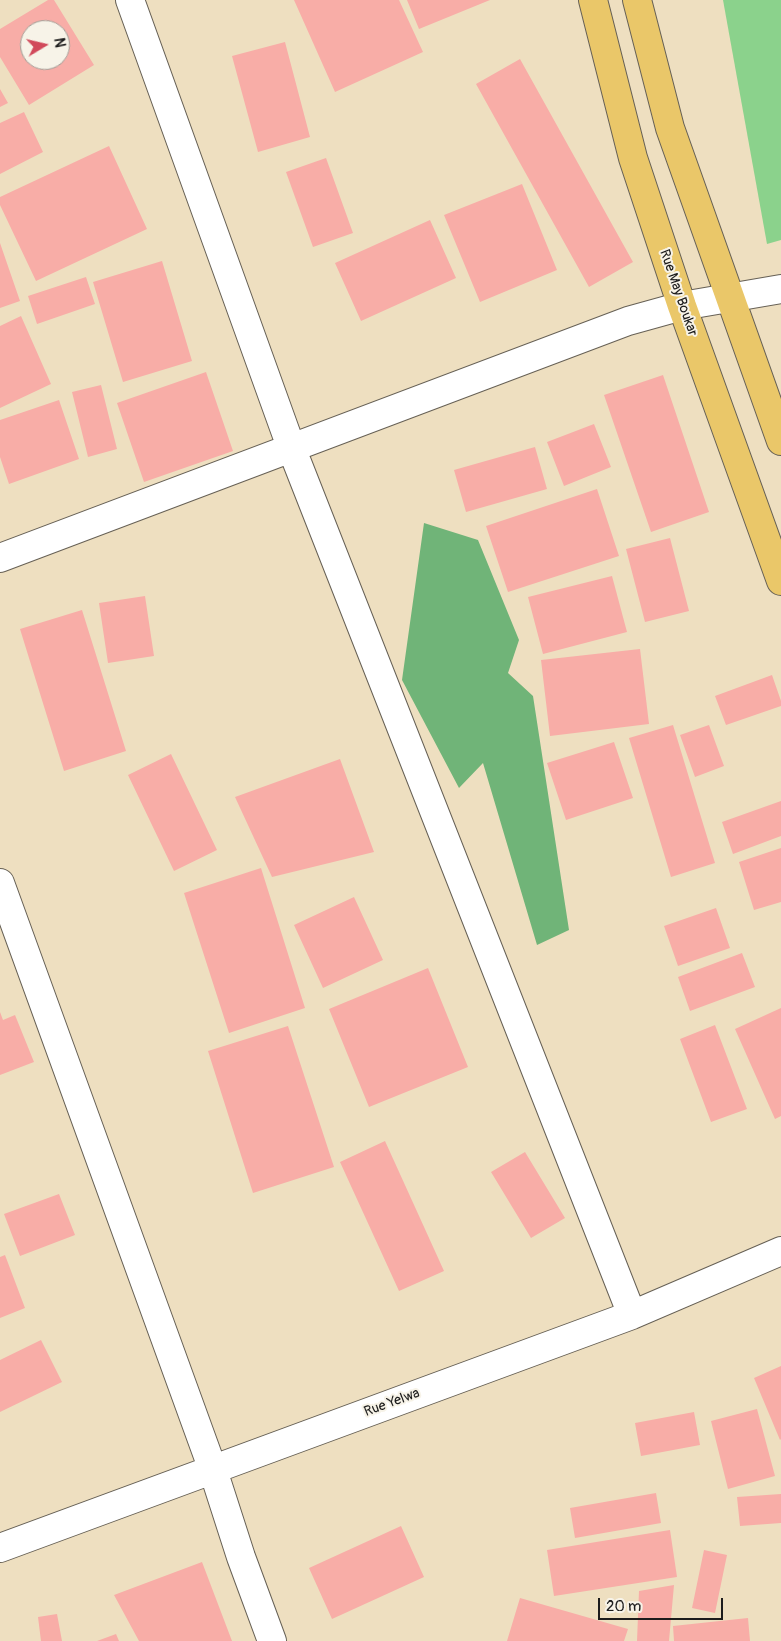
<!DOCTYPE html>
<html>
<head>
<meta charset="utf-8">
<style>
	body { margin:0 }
	#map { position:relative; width:781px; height:1641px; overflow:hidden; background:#eedfc0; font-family:Pangolin,sans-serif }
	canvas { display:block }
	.north { position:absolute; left:20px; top:20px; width:50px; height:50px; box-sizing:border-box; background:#f7f3e8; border:1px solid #9f9d96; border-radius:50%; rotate:81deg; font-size:14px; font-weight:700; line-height:20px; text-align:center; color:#1c1c1c }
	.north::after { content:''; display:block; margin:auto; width:18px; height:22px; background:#d1495b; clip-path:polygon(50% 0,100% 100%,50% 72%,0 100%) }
	.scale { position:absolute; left:598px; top:1598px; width:125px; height:22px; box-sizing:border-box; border:2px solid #1c1c1c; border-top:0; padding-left:6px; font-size:15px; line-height:18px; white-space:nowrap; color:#1c1c1c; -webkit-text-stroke:4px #f7f3e8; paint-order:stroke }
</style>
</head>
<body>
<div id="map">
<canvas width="781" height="1641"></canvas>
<div class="north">N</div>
<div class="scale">20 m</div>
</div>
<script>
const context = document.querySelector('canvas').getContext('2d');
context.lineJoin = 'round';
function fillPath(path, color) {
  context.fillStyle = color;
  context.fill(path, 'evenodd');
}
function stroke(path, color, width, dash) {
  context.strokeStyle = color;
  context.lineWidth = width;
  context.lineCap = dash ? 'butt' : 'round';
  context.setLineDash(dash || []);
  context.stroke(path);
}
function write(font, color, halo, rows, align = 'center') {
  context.font = font + ' Pangolin,sans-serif';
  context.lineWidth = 4;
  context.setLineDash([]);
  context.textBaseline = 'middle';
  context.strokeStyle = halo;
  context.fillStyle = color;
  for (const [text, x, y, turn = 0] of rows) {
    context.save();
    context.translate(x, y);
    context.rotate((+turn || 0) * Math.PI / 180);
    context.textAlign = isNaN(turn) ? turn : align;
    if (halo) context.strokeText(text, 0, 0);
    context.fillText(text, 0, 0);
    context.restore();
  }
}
fillPath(new Path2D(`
	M723 0H781V240L767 244Z`), '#8bd28c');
fillPath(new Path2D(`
	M424 523 478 540 519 640 508 673 533 696 569 930 537 945 483 763 459 788 402 680Z`), '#70b478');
fillPath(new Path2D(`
	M48 0H54L94 65 29 105 0 57V29ZM30 30H60V60H30Z
	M294 0H399L423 52 335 92Z
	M407 0H490L419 29Z
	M285 42 310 137 258 152 232 56Z
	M520 59 633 262 589 287 476 84Z
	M0 89 8 103 0 107Z
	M24 112 43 152 0 174V123Z
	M109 146 147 229 36 281 0 205V197Z
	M326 158 353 233 313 247 286 172Z
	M522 184 557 270 480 302 444 215Z
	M430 220 456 278 361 321 335 263Z
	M0 243 20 301 0 308Z
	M162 261 192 361 123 382 93 282Z
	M86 277 95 304 37 324 28 296Z
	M21 316 51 384 0 408V326Z
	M206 372 233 451 144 482 117 403Z
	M663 375 709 512 651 532 604 395Z
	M101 385 117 449 88 457 72 392Z
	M59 400 79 459 9 484 0 457V420Z
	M594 424 611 467 564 486 547 442Z
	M535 447 547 489 466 512 454 470Z
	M597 489 619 556 508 592 486 526Z
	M670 538 689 611 645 622 626 549Z
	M612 576 627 632 543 654 528 597Z
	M145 596 154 656 108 663 99 603Z
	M82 610 126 751 64 771 20 629Z
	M640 649 649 724 550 736 541 660Z
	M772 675 781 701V706L726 725 715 696Z
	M673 725 715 863 671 877 629 738Z
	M709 725 724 766 695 777 680 735Z
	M614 742 633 798 566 820 547 763Z
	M171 754 217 850 174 871 128 775Z
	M340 759 374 852 272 877 235 797Z
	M781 801V836L733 854 722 822Z
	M781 848V902L754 910 739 862Z
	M261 868 305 1008 229 1033 184 893Z
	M354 897 383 960 323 988 294 925Z
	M716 908 730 948 678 966 664 926Z
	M742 953 755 987 690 1011 678 977Z
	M428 968 468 1067 369 1107 329 1009Z
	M781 1008V1116L775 1119 735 1029Z
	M0 1012 3 1020 15 1015 34 1062 0 1075Z
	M715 1025 747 1109 711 1122 680 1039Z
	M288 1026 334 1167 253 1193 208 1051Z
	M385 1141 444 1271 399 1291 340 1162Z
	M525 1152 565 1218 531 1238 491 1172Z
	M59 1194 75 1235 20 1256 4 1214Z
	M5 1255 25 1308 0 1318V1257Z
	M41 1340 62 1382 0 1412V1360Z
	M781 1366V1439L780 1440 754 1378Z
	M757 1409 775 1476 728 1489 711 1421Z
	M694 1412 700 1445 641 1456 635 1423Z
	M656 1493 661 1523 575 1538 570 1508Z
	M781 1494V1523L740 1526 737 1497Z
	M401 1526 424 1577 332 1619 309 1568Z
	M670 1530 677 1577 554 1596 547 1550Z
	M704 1550 727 1555 715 1613 692 1608Z
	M202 1562 232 1641H139L114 1595Z
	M674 1585 669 1641H637L639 1591Z
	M520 1598 628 1629 624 1641H507Z
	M57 1614 62 1641H41L38 1617Z
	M748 1618 750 1641H674L673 1626Z
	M116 1634 119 1641H97Z`), '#f8ada7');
const minor = new Path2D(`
	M130 0 291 447 632 1315
	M0 558 628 321 682 306 781 289
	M0 883 213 1470 241 1557 272 1641
	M0 1548 632 1315 781 1251`);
const major = new Path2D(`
	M593 0 633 158 682 306 781 581
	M637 0 670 128 781 441`);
stroke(minor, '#666055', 30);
stroke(major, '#666055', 30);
stroke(minor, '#fff', 28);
stroke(major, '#eac769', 28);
write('14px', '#1c1c1c', '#f7f3e8', [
	["Rue May Boukar",678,293,71],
	["Rue Yelwa",392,1403,-20]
]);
</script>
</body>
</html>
